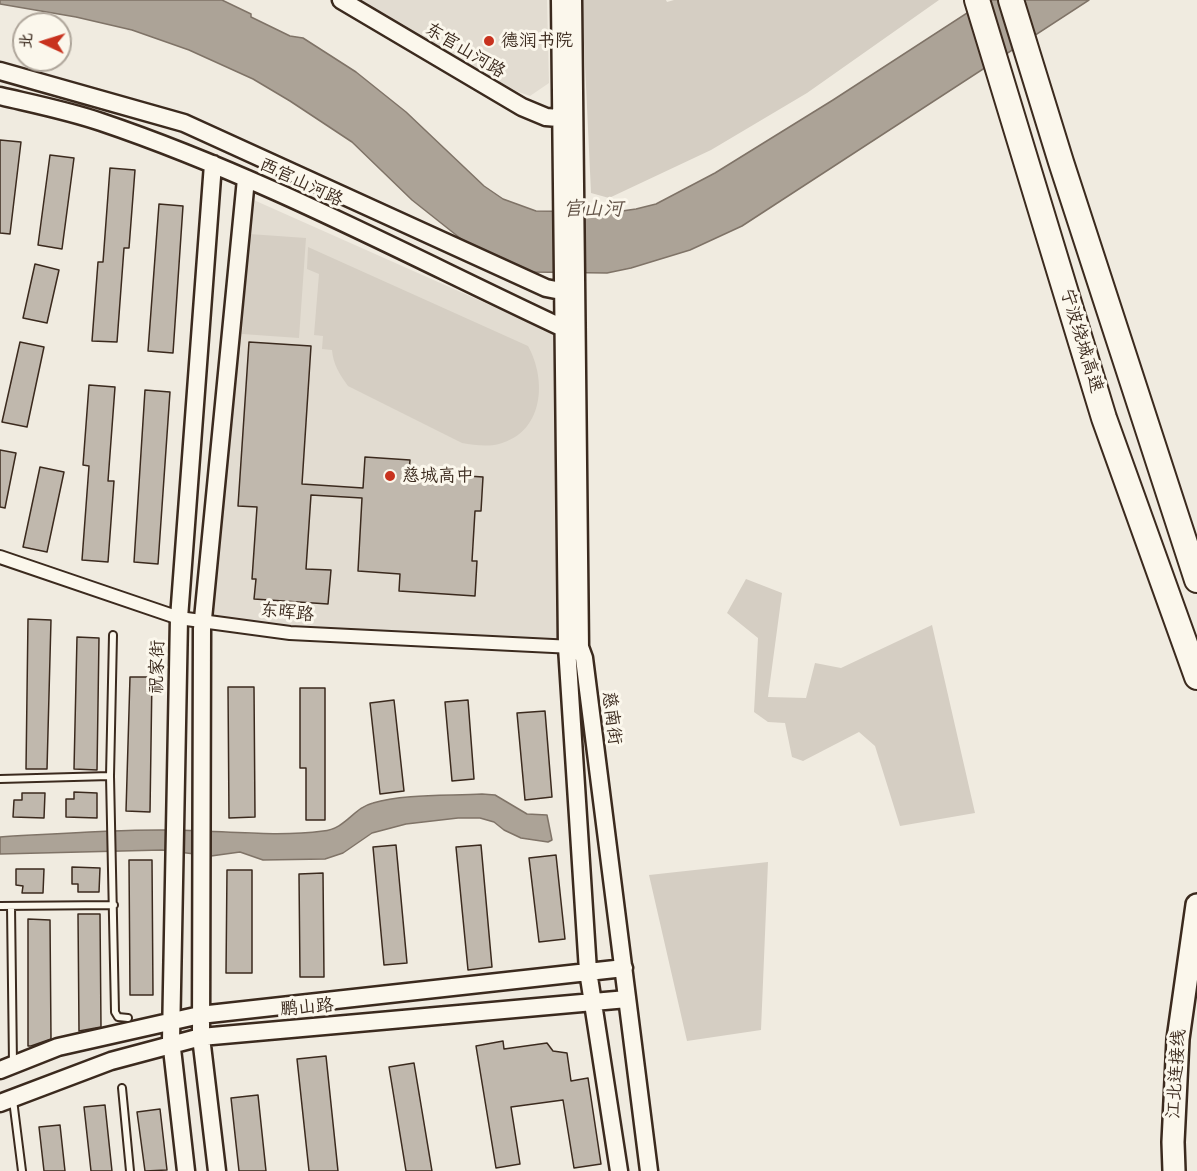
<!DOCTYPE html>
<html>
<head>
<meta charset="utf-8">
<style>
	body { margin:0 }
	#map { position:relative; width:1197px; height:1171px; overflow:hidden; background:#f0ebe0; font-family:Pangolin,"LXGW WenKai TC",sans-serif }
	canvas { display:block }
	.north { position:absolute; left:12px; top:12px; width:60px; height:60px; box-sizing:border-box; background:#fbf7ec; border:2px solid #aea59a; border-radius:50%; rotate:274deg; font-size:16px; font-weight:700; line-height:24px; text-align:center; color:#3b2a1e }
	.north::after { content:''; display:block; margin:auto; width:21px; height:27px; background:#c8321e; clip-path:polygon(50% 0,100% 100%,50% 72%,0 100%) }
</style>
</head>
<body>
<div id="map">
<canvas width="1197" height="1171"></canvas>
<div class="north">北</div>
</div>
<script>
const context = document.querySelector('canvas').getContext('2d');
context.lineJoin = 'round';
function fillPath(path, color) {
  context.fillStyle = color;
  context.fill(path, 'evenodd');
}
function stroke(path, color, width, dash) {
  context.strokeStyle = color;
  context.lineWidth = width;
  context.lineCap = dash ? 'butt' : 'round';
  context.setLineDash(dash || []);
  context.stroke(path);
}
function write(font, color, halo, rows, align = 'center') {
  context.font = font + ' Pangolin,"LXGW WenKai TC",sans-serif';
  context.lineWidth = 6;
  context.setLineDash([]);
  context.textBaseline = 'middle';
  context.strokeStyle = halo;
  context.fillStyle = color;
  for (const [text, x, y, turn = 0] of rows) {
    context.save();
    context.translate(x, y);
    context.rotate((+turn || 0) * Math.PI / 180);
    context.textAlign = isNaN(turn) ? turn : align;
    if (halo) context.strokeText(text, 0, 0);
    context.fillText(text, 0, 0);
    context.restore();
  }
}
fillPath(new Path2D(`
	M362 0H547L549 83 530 96 502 86Z
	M247 197 555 334 557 640 288 626 211 617Z`), '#e2dcd1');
fillPath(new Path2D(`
	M582 0H666L667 2 674 0H939L807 93 711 150 609 198 591 193Z
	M249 234 306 238 299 338 242 334Z
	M308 247 528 346C547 380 544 432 499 444 487 447 474 445 462 443L348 386C340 375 333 364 332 350L322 349 323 336 314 335 319 274 307 269Z
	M746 579 782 593 768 697 806 698 815 663 841 668 932 625 975 813 900 826 875 746 859 732 803 761 792 757 785 723 768 722 754 712 758 638 727 613Z
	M768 862 761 1030 687 1041 649 875Z`), '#d5cec3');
const water = new Path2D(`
	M0 0H222L251 14V17L290 36 303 38 356 72 406 112 484 186 503 199 536 211 615 212 636 209 656 204 715 173 833 100 987 0H1089L742 226 690 250 631 268 607 273 531 272 470 246 412 200 352 142 290 101 253 79 189 50 132 30 76 17 0 4Z
	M482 794 495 795 527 814 547 815 552 840 548 842 521 838 504 830 494 822 480 818H458L406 824 372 833 343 853 325 859 263 860 240 852 211 856 162 850 0 854V837C53 834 106 830 159 830 212 829 271 838 323 831 346 829 353 808 373 803 403 794 450 796 482 794Z`);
fillPath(water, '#aca397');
stroke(water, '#7f7367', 1.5);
const building = new Path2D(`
	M0 140 21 142 10 234 0 233Z
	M50 155 74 158 62 249 38 245Z
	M110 168 135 170 129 248H124L117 342 92 341 98 262H103Z
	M159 204 183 206 173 353 148 351Z
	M35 264 59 270 47 323 23 318Z
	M20 342 44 347 27 427 2 422Z
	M249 342 311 346 302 484 363 488 365 457 410 460 409 472 483 477 481 511H475L472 561H477L475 596 399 591 400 574 358 571 362 498 311 495 306 569 331 570 328 604 254 599 256 579H252L257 507 238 506Z
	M89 385 115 387 108 481H114L108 562 82 560 89 466 83 465Z
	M145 390 170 392 158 564 134 562Z
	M0 450 16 453 5 508 0 507Z
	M40 467 64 472 47 552 23 547Z
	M28 619 51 620 47 769H26Z
	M77 637 99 638 97 770 74 769Z
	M130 677H152L150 812 126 811Z
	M228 687H254L255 817 229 818Z
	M300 688H325V820H306V768H300Z
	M394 700 404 791 380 794 370 703Z
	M468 700 474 779 452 781 445 702Z
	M545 711 552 797 525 800 517 713Z
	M74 792 97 793V818L66 817V799H74Z
	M22 793H45L44 818 13 817 14 800H22Z
	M396 845 407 963 384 965 373 847Z
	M481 845 492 967 468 970 456 847Z
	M556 855 565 939 539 942 529 858Z
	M129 860H152L153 995H130Z
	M72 867 100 868 99 892H78V884H72Z
	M16 869H44L43 893H22L23 886 16 885Z
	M227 870H252V973H226Z
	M323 873 324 977H300L299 874Z
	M78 914H100L101 1027 79 1031Z
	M28 919 50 920 51 1039 31 1046H28Z
	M503 1041 504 1049 547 1043 553 1051 567 1053 571 1081 588 1078 601 1164 574 1168 563 1100 511 1107 520 1164 496 1168 476 1046Z
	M326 1056 338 1171H309L297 1059Z
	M414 1063 432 1171H406L389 1067Z
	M258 1095 266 1171H239L231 1098Z
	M105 1105 112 1171H91L84 1107Z
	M160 1109 167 1170 145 1171 137 1112Z
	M60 1125 65 1171H44L39 1127Z`);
fillPath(building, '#c0b8ad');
stroke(building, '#3b2a1e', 1.5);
const service = new Path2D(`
	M113 635 110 776 115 1012 118 1017 128 1018
	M0 779 110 776
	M0 906 114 905
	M11 906 13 1064
	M122 1088 130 1171
	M13 1100 22 1171`);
const minor = new Path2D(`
	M0 557 179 618 290 633 573 647`);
const tertiary = new Path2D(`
	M341 0 522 107 546 117 571 119
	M560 0 567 647 588 971 619 1171
	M573 0 580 647 584 658 649 1171
	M0 71 184 123 546 288 571 293
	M0 96C34 104 69 111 101 122 261 176 411 257 563 328L572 329
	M0 1070 58 1047 200 1015 624 968
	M0 1103 111 1061 201 1037 627 999
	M186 1171 171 1040 179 618 213 164
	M217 1171 201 1037 202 629 246 179`);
const trunk = new Path2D(`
	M1174 1171 1173 1142 1178 1039 1197 905`);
const motorway = new Path2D(`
	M977 0 1104 418 1197 677
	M1011 0 1061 162 1197 580`);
stroke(service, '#3b2a1e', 10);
stroke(minor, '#3b2a1e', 16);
stroke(tertiary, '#3b2a1e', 21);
stroke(trunk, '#3b2a1e', 26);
stroke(motorway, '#3b2a1e', 28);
stroke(service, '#fbf7ec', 6);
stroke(minor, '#fbf7ec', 12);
stroke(tertiary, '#fbf7ec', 16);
stroke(trunk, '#fbf7ec', 21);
stroke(motorway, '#fbf7ec', 24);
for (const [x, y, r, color] of [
	[489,41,6,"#c8321e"],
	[390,476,6,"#c8321e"]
]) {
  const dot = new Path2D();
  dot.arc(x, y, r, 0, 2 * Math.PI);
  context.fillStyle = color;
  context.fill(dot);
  stroke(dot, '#fbf7ec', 2);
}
write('18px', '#3b2a1e', '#fbf7ec', [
	["德润书院",501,41],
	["慈城高中",402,476]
], 'left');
write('18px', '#3b2a1e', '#fbf7ec', [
	["东官山河路",465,51,31],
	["西官山河路",301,183,25],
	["宁波绕城高速",1081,341,73],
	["东晖路",287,613,6],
	["祝家街",158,667,-89],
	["慈南街",611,718,83],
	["鹏山路",307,1008,-5],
	["江北连接线",1177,1074,-86]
]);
write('italic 20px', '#635448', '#fbf7ec', [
	["官山河",593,210]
]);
</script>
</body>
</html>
